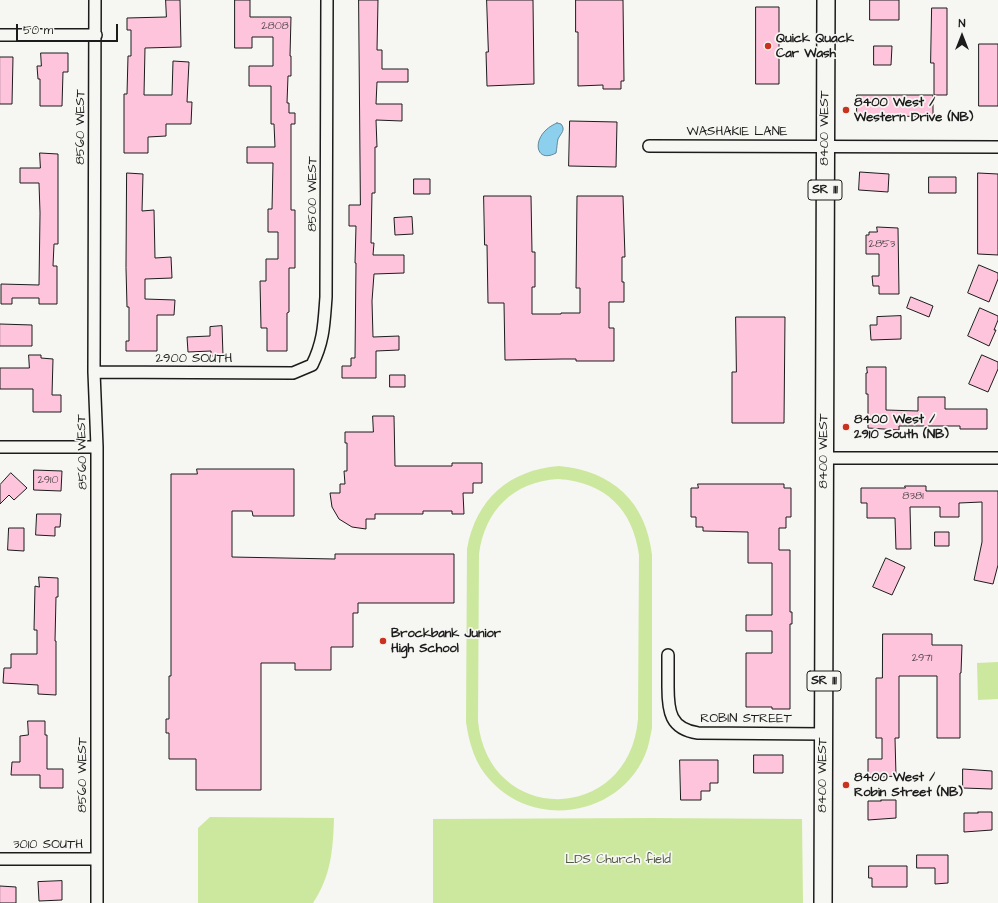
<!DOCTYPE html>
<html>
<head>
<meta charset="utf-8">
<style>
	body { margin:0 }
	#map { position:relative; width:998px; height:903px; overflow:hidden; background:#f6f6f2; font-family:"Architects Daughter",sans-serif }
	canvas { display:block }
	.north { position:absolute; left:942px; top:16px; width:40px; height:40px; -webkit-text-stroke:3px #f6f6f2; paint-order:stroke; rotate:0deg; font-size:11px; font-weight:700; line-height:16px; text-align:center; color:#1c1c1c }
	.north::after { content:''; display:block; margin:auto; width:14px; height:18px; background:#1c1c1c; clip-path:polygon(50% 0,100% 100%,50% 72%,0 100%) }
	.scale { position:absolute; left:16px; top:24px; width:102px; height:18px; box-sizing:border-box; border:2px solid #1c1c1c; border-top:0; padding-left:5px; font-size:12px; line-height:14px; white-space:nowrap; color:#1c1c1c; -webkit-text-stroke:3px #f6f6f2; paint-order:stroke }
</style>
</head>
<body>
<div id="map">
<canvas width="998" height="903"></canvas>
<div class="north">N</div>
<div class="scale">50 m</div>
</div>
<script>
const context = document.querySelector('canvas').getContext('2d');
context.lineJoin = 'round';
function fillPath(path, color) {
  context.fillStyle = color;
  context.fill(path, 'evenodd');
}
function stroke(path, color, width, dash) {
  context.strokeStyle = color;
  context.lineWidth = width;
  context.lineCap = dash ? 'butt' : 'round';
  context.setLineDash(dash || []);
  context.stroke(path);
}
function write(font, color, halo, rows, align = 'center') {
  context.font = font + ' "Architects Daughter",sans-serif';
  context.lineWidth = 3.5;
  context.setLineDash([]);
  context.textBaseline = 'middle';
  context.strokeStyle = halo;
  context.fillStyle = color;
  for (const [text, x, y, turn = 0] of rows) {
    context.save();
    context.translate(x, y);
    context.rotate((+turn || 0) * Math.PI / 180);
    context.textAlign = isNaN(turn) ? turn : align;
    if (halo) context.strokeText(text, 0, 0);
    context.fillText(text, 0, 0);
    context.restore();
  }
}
fillPath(new Path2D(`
	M559 466C613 471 646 502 652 555V728C650 737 649 746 645 755 619 816 535 830 490 780 475 764 469 743 466 722L467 549C476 499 509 470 559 466ZM558 479C605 482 633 509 639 555L638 719C629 825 488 826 478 721L479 554C485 510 513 482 558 479Z
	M998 662V699L978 700 977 663Z
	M210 817 334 818C333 850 331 876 313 903H198V828Z
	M651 818 802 819 803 903H433V819Z`), '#cce89f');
const water = new Path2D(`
	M557 123 561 124C566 130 561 133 558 139 557 143 557 148 556 153 534 165 530 134 557 123Z`);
fillPath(water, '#8dd0ee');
stroke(water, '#60889a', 1);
const building = new Path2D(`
	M166 0H180L181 47 145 48 144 95H172L173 61 189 62 187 102H192L191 124H166V136L148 137V153H124V94H127L128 56H131V30H127V18L166 17Z
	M235 0H250V17H291L290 56H291V76H288L287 103H289V113H295V124H291V210H295V268H289V312L287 313V351H267V328H261L260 281H266V259H278V232H268V209H272L273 163H247V147H275L274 124H271V86H249V66H273V37H252V48H235Z
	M359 0H378L377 50H382V69H408V82H377L376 104H402V121L376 120 377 147H375V193H372L371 243H374L373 255H404V273L374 274 372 301 373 337 399 336V350L376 351V378H342V366H351V358H355L356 263H355L356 226H349V205H360Z
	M487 0H533L534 84 487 86 486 52H488Z
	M576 0H623L624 81H621V89H603V85L578 86V32H576Z
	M870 0H899V20H870Z
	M756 7H779V84H756Z
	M932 8H947V95H934V63H931Z
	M979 44H998V106H979Z
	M874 46H892L891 65H874Z
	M41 53H68V72H63L62 106H40V79H38L37 66H41Z
	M0 57H13L12 104H0Z
	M857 95H933V116L857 117Z
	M570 121 617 122 616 167 569 166Z
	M40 153 58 154V244H54L53 266H57V304H39V298H12V304H1V284L39 285 40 213 39 183H20V168H40Z
	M860 172 889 174 888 192 859 190Z
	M127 173 143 174 142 211 154 210 155 258 171 257 172 278 145 279V299L175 300 174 315H157V351H126V341H129V307H127L126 268Z
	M978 173 998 174V255L978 254Z
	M929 177H956V193H929Z
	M414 179H430V194H414Z
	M484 196H531L532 252H535V287H532V314H561V313H580V288H576L577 196H623L625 257H622V282H624V302H609V328H614V361H576V359H562L505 360 504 303H488L487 245H485Z
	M412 217 413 234 395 235 394 218Z
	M877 227 898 228 899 294H879V286H873L872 276H879V254H866V235H869V232H877Z
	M979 265 998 273V279L989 302 968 293Z
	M911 297 933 306 929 317 907 308Z
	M980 308 998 316V320L994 330H996L989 346 968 336Z
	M901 316V339L871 340 870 325H877V317Z
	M736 317H785L784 423H732V372H736Z
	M0 324 32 325V346H0Z
	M222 326 223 356H211V351L188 352 187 337 210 336V327Z
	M29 355H41V358L53 359 52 395H61V412H33V389H0V368H29Z
	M982 355 998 362V369L988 392 969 384Z
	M867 367H886V410L918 411V397H945V409H987V429H960V426H899V430L868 428V394H866V373H867Z
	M390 375H405V387H390Z
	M373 416H394L395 466H452V463H482V483H473V493H463L464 514H452V511H423V514H375V519H366V529L352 527 339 519 332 507 330 493H340V484H345L344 471H347V443H345V432H373Z
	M197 469H294V516H253L252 511H232V557L335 559V554H454V603H358V613H353V647H331V670H295V663H261V790H196V759H169V733H166V719H169V676H171V474H197Z
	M34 470 62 471 61 491 34 490Z
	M11 473 27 488 14 500 9 495 0 504V485Z
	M698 484H784V488H791V517H786V528H779V550H790V612H792V624H790V709H772V707H746V653H772V631H746V615H772V563H748V532L703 531V527H696V517H691V488H698Z
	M905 486H926V491H998V565L993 584 974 580 982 542V502L959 503V517H940V507H910L911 549H896L895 518H867V503H861V488H905Z
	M37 514H61L60 527H55V536L36 535Z
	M9 528H24V551L8 550Z
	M935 532H949V546H935Z
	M886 558 905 567 892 595 873 587Z
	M39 577 58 578V597H56L55 641H56V695L38 694V685L3 683 4 668H11V654H37V630H34L35 586 39 587Z
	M883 634H932V645H962L961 673H960V738H937V676H899V738H895L896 776 868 778V759H882V738H876V678H882Z
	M28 721H45V735H47V769H63V788H40V775H11L12 762H20V736L28 735Z
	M754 755H783V773H754Z
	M680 760H718V783H710V791H701V800H681Z
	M963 769 992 771V789L963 788Z
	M881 800H896V818L868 820V801H881Z
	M978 812H992V830L964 832V813H978Z
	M917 855H948V883L935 884V868H917Z
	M869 866H907V887H872V878H869Z
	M62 881V900L39 901 38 882Z
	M0 886 16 887V903H0Z`);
fillPath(building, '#fdc4db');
stroke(building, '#1c1c1c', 1);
const street = new Path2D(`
	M95 0 94 372 97 447V903
	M0 35H96
	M649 146 998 147
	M94 372 293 373 312 365C324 341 324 323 326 297L327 0
	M0 447H97
	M824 458H998
	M668 655C668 666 668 676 668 687 668 711 670 729 698 733L824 734
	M0 859H97`);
const primary = new Path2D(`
	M823 903 826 0`);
stroke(street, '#1c1c1c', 14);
stroke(primary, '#1c1c1c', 20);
stroke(street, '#f6f6f2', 11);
stroke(primary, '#f6f6f2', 17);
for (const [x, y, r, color] of [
	[768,46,4,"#c8321e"],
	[846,110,4,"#c8321e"],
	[846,427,4,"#c8321e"],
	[383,641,4,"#c8321e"],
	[846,785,4,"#c8321e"]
]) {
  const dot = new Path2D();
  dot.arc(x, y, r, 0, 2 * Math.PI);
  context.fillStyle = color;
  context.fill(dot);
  stroke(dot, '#f6f6f2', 1.5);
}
write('11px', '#54464c', null, [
	["2808",275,27],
	["2853",882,245],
	["2910",48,481],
	["8381",913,497],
	["2971",922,659]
]);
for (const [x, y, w] of [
	[825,190,34],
	[824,681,34]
]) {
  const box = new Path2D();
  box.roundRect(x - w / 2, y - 10, w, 20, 3);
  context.fillStyle = '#f6f6f2';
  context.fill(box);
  stroke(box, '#1c1c1c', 1);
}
write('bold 12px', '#1c1c1c', null, [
	["SR 111",825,190],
	["SR 111",824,681]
]);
write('bold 13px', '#1c1c1c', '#f6f6f2', [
	["Quick Quack",776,39],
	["Car Wash",776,54],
	["8400 West /",854,103],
	["Western Drive (NB)",854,118],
	["8400 West /",854,420],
	["2910 South (NB)",854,435],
	["Brockbank Junior",391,634],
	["High School",391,649],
	["8400 West /",854,778],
	["Robin Street (NB)",854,793]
], 'left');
write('13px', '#1c1c1c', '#f6f6f2', [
	["8560 WEST",81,127,-90],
	["8400 WEST",825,128,-90],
	["WASHAKIE LANE",737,132],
	["8500 WEST",313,194,-90],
	["2900 SOUTH",194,359],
	["8400 WEST",824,451,-90],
	["8560 WEST",83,452,-91],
	["ROBIN STREET",746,719],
	["8560 WEST",83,775,-90],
	["8400 WEST",823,775,-90],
	["3010 SOUTH",48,845]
]);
write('13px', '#515943', '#f6f6f2', [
	["LDS Church field",618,860]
]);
</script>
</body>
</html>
